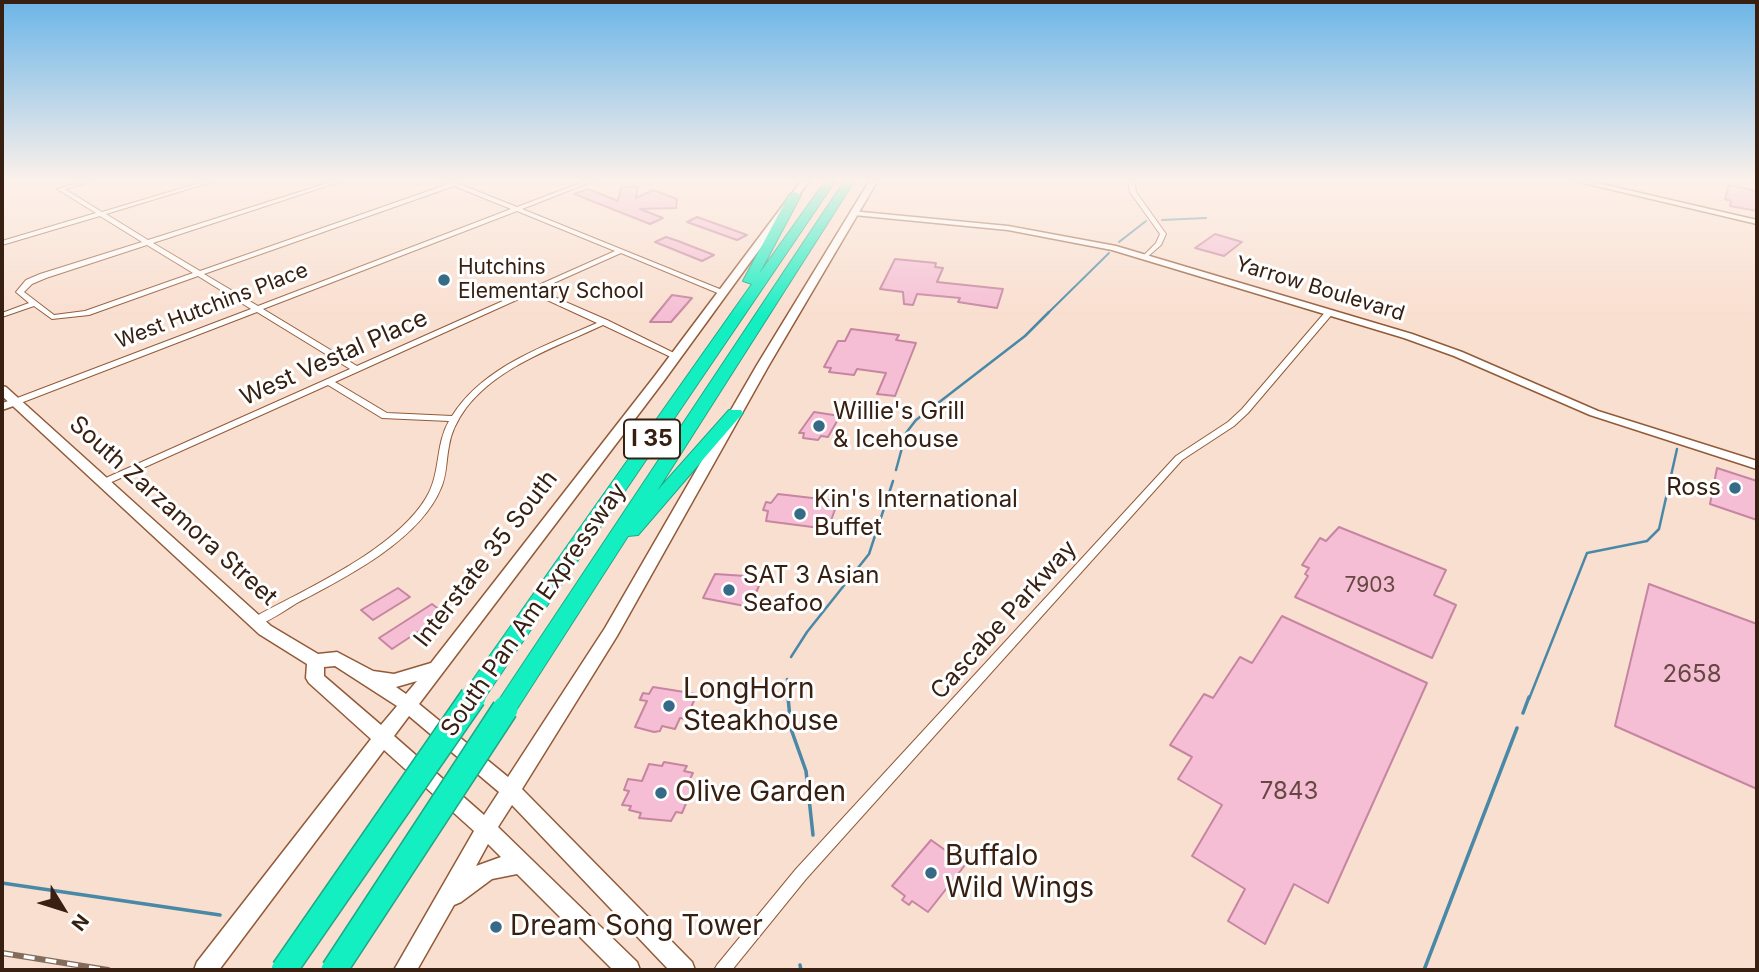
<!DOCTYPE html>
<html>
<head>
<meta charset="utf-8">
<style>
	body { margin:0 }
	#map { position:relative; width:1759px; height:972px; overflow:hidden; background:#f9dfd0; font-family:Inter,sans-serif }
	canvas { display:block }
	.frame { position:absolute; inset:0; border:4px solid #372011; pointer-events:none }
	.north { position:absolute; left:28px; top:874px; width:70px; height:70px; -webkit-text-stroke:5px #fff; paint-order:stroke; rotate:128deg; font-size:19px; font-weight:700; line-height:28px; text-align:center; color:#372011 }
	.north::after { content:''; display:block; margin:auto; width:24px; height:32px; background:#372011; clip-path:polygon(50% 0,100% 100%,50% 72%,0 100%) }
</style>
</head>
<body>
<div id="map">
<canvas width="1759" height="972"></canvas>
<div class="frame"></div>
<div class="north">N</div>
</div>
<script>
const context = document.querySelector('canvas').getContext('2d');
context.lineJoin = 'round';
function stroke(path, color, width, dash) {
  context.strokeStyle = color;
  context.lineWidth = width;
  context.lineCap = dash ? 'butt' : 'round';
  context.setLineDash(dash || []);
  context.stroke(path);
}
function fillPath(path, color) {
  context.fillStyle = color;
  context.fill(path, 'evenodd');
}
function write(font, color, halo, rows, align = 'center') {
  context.font = font + ' Inter,sans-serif';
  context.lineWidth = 6;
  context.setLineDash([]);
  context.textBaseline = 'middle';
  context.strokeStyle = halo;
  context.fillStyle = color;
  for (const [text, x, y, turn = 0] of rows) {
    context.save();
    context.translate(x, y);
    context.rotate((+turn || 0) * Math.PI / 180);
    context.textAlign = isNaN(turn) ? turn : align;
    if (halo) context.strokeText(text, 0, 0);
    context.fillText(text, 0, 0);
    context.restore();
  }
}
stroke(new Path2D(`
	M1162 220 1206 218
	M1119 242 1146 221
	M1047 314 1109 253`), '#4989a7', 2);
stroke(new Path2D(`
	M896 470 906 433 916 420 1025 336 1049 312
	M791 657 807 632 869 554 893 481
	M787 679 789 699
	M1529 699 1587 553 1647 541 1659 529 1677 449`), '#4989a7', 2.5);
stroke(new Path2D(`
	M788 697 791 729 806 771 813 835
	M1523 713 1529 697
	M2 883 220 915
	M800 965 801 970
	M1424 970 1517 728`), '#4989a7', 3.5);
const building = new Path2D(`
	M1729 185 1757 191V211L1730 206 1731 201 1725 199Z
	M621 187H638L636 198 653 190 677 199 676 208 640 209 663 218 650 224 574 194 588 189 618 201Z
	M697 217 725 227 747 235 737 240 687 222Z
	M1215 234 1242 242 1224 256 1195 248Z
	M666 237 678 241 714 255 702 261 655 242Z
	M895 259 936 263 935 267 943 268 937 282 1003 289 997 308 958 302 960 298 917 294 913 305 904 304 903 292 880 289Z
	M672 295 692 298 671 322H650Z
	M851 329 899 335 896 340 916 343 895 396 877 394 886 373 857 369 854 375 829 372 831 368 824 367 838 341H845Z
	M814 412 840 416 828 437 821 436 818 440 803 438 804 433H799Z
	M1717 468 1757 481V520L1710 504Z
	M778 494 838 501 828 529 766 521 768 511 763 510 766 502 771 503Z
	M1339 527 1446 570 1434 595 1456 605 1432 658 1295 597 1308 576 1305 574 1309 568 1302 565 1320 538 1326 541Z
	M715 574 746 576 745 578 761 581 750 607 703 598Z
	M1649 584 1757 624V789L1615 726Z
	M398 588 410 597 373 620 361 610Z
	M432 604 445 614 392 649 379 638Z
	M1282 616 1427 683 1328 903 1294 884 1265 944 1228 921 1245 889 1192 856 1222 805 1178 779 1192 757 1170 745 1204 694 1213 698 1240 657 1252 663Z
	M653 687 697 694 686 719 680 718 675 729 662 726 660 731 654 732 635 727 647 701 640 700 643 693 649 694Z
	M664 762 687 766 684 771 693 773 689 781 695 782 682 813 676 812 671 821 639 818 641 813 629 810 631 806 622 805 629 791 624 790 628 779 642 781 649 764 662 766Z
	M931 840 945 850 948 846 969 860 928 912 912 901 909 905 902 900 905 896 892 886Z`);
fillPath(building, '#f5bed4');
stroke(building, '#c685a1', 2);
const minor = new Path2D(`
	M87 180H96L65 189 102 212 209 180H218L106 214 148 240 337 180H345L153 243 200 271 448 184 441 180H449L517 207 588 180H596L522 209 727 292 723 294H720L621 253 538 290 607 320 680 356 679 358H673L603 325C557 347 499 365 466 408 458 419 451 432 449 446 446 460 447 475 441 488 420 540 345 578 297 603 284 611 270 621 255 626L251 625 249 622 251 619C305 589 394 551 426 498 441 474 435 445 449 421L382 418 328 385 105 485H99L97 483 99 481 350 369 257 312 18 404H12L11 402 12 400 251 309 198 276 89 315 52 319 34 306 2 317V313L29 303 16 292 26 280 40 274 142 242 100 216 2 245V241L96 213 57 189ZM454 186 511 209 258 306 204 274ZM517 211 615 251 357 366 263 309ZM147 245 193 273 85 311 54 315 24 292 32 284 46 278ZM532 293 597 323C545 346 484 366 452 416L387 413 335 382Z
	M1128 180H1134L1136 192 1166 234 1161 245 1145 259 1142 257 1156 243 1160 234 1130 192Z
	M1327 310H1330L1334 312 1248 413 1234 426 1182 460 806 879 732 970H714L717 965 796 869 1176 456 1228 422 1242 409Z`);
const tertiary = new Path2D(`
	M1571 180H1584L1757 220V224Z
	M851 211 1008 226 1116 246 1412 334 1462 352 1598 411 1757 461V469L1590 415 1454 356 1404 338 1112 250 1008 230 854 215H851Z
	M15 399 19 400 20 402 19 404 2 410V403Z`);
const secondary = new Path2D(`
	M802 180H810L663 382 419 704 508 777 605 628 757 365 870 180H878L769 365 617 636 522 789 692 962 695 970H669L512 805 498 827 637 962 640 970H613L517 874 492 879 461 902 454 905 417 970H394L474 831 384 750 219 970H194L197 962 371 739 309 683 306 678 307 664 259 634 2 396V386L6 387 271 626 318 654 337 652 373 671 394 674 431 663 654 377ZM335 666 397 706 381 725 324 676V667ZM417 681 406 694 396 687ZM409 716 499 792 484 815 394 736ZM488 844 501 857 476 866Z`);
const motorway = new Path2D(`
	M826 180H836L481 703 473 706 465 703 462 697 465 691 752 284 743 281 789 195 795 192 801 195 759 274Z
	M845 180H855L657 491 729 410H741L743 413 638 535 628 536 513 715 505 718 497 715 494 709 497 703Z`);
stroke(minor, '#925a37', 2);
stroke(tertiary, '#925a37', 3);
stroke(secondary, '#925a37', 3);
stroke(motorway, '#20a784', 2);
fillPath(minor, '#fff');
fillPath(tertiary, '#fff');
fillPath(secondary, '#fff');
fillPath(motorway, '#14efc2');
const rail = new Path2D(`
	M2 953 108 970`);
stroke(rail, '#846c5d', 6);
stroke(rail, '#fff', 3.5, [11]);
const motorwayBridge = new Path2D(`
	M284 970 473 697
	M334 970 505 709`);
stroke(motorwayBridge, '#20a784', 28, []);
stroke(motorwayBridge, '#14efc2', 25);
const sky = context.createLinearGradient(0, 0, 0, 316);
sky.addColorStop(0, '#6bb5e8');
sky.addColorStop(0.57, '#fcf1ea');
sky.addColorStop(1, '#fcf1ea00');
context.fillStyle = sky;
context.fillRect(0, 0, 1759, 316);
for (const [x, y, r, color] of [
	[444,280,7,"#356b86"],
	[819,426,7,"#356b86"],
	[1735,488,7,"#356b86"],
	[800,514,7,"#356b86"],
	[729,590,7,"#356b86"],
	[669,706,7,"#356b86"],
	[661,793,7,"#356b86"],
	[931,873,7,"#356b86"],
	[496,927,7,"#356b86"]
]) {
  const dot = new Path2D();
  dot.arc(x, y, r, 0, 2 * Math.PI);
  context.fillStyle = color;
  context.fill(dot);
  stroke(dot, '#fff', 2.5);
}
write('21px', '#372011', '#fff', [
	["Hutchins",458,268],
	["Elementary School",458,292]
], 'left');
write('21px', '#372011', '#fff', [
	["Yarrow Boulevard",1320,289,17],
	["West Hutchins Place",212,306,-21]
]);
write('21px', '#664842', null, [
	["7903",1370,586]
]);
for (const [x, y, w] of [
	[652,439,56]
]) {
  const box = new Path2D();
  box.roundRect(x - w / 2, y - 19.5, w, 39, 5);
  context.fillStyle = '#fff';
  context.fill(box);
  stroke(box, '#372011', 2);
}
write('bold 23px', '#372011', null, [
	["I 35",652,439]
]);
write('24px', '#372011', '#fff', [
	["West Vestal Place",334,358,-24],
	["South Zarzamora Street",173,511,42],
	["Interstate 35 South",486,559,-52],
	["South Pan Am Expressway",534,610,-55],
	["Cascabe Parkway",1004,620,-48]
]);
write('24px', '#372011', '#fff', [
	["Willie's Grill",833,412],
	["& Icehouse",833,440],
	["Ross",1721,488,"right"],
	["Kin's International",814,500],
	["Buffet",814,528],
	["SAT 3 Asian",743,576],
	["Seafoo",743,604]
], 'left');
write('24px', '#664842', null, [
	["2658",1692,675],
	["7843",1289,792]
]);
write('28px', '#372011', '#fff', [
	["LongHorn",683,690],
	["Steakhouse",683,722],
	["Olive Garden",675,793],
	["Buffalo",945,857],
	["Wild Wings",945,889],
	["Dream Song Tower",510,927]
], 'left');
</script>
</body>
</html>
